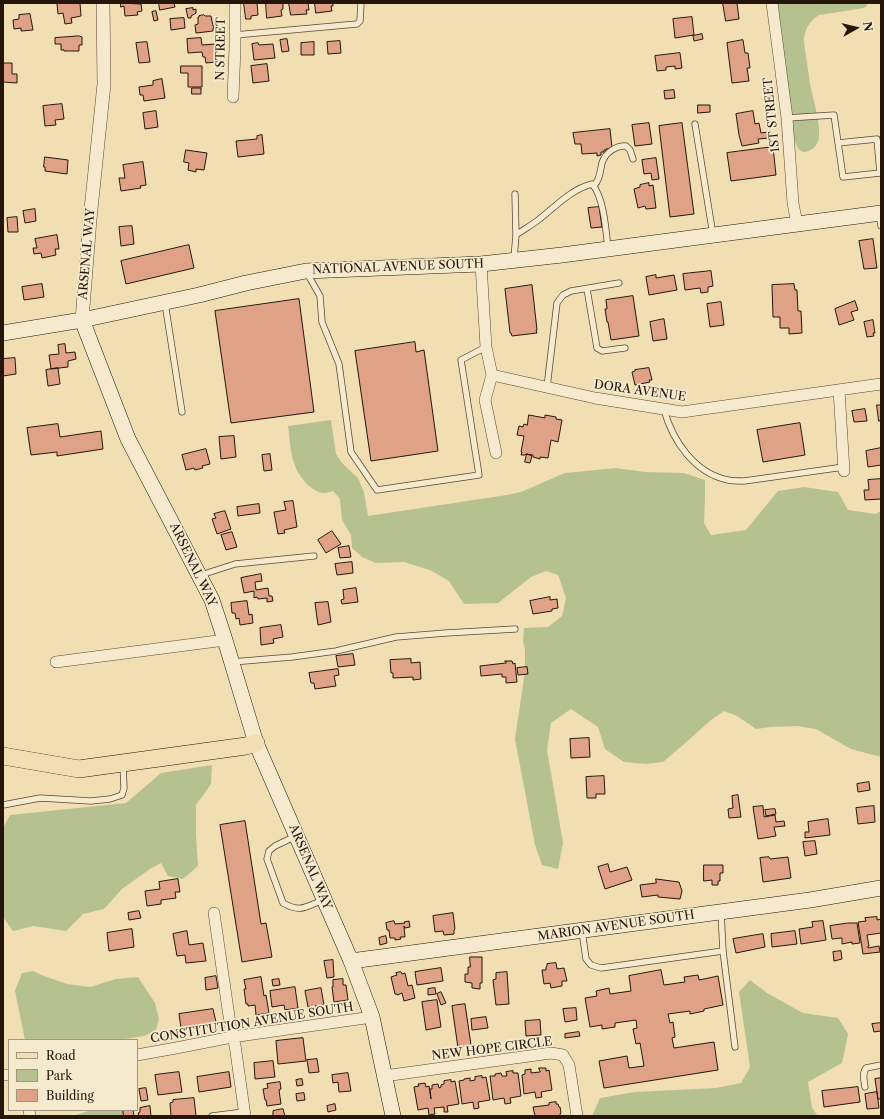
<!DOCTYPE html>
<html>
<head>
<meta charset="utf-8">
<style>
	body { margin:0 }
	#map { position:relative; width:884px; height:1119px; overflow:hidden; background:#f1deb3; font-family:"Libre Caslon Text",serif }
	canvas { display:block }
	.frame { position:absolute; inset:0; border:4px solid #26160a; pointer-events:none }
	.legend { position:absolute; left:8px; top:1039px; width:130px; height:72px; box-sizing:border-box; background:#f6eace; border:1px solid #a39580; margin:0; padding:5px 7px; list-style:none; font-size:12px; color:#26160a }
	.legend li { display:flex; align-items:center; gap:8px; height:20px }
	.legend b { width:20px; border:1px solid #a39580 }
	.north { position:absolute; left:836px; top:8px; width:40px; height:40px; -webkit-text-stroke:3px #f6eace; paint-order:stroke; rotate:82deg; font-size:11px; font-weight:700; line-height:16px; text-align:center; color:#26160a }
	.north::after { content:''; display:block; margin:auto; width:14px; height:18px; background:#26160a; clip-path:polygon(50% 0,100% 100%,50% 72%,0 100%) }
</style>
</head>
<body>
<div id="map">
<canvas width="884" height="1119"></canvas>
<div class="frame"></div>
<ul class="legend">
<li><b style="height:5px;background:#f1deb3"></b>Road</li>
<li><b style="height:11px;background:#b5c290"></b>Park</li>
<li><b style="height:11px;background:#dfa287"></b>Building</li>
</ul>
<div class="north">N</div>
</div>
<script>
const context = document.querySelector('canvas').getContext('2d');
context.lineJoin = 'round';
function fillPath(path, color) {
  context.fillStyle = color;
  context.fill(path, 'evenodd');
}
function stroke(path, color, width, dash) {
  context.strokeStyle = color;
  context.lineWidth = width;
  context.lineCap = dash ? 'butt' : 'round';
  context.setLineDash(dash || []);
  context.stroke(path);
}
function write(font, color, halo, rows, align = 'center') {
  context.font = font + ' "Libre Caslon Text",serif';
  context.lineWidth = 3.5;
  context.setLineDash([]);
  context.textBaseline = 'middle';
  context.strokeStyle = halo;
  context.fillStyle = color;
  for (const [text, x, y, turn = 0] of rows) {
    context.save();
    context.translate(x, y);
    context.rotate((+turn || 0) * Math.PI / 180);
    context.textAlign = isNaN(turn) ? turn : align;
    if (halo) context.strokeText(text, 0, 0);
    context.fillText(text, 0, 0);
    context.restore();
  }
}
fillPath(new Path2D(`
	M775 3H867V6L864 8 819 15C809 21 803 32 804 43 806 56 808 69 810 83 813 101 820 118 819 137 819 147 804 158 798 148 793 141 793 126 793 118Z
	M331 420 336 454 342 463 358 478 364 492 368 516 507 495 521 492 565 473 616 468 645 472 684 473 705 480V497L704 523 711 535 746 530 778 491 804 487 838 492 848 510 875 514 881 511V757L851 749 816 729 797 726 770 727 756 729 737 716 724 711 711 720 683 745 663 762 646 764 624 762 605 749 598 727 571 709 551 723 547 750 563 843 558 869 542 865 535 845 515 739 525 671V649L523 641 524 628 548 627 562 616 566 598 558 575 546 571 531 577 498 603 464 604 449 581 430 570 404 562 376 563 362 557 352 548 351 535 342 520 340 499 333 491C330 492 326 493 324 493 311 492 297 475 294 463 290 453 290 437 288 426Z
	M212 765 211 784 196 805V835L198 866 183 879 168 876 161 863 150 869 122 889 104 909 83 914 66 931 33 926 13 931 3 917V828L10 815 126 803 161 773Z
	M33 971 44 976 67 984 90 987 116 979 138 977 155 1003 159 1019 156 1030 144 1036 118 1040H25L15 991 22 973Z
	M750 980 767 993 803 1013 838 1018 848 1034 842 1063 808 1082 812 1108 818 1116H592L600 1098 635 1092 716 1088 741 1083 750 1067 739 992Z
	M91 1110H129L132 1116H73Z`), '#b5c290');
const building = new Path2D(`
	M60 3H80L81 16 71 18 72 23 65 24 63 13 58 14 57 4Z
	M121 3 141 4 142 11 137 12 138 15 125 16 124 6 121 7Z
	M159 3H174L175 7 160 10Z
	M244 3H257L258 15 251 16V19H246Z
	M266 3H283V9L281 10 282 16 267 18Z
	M289 3H308L309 10H306L307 14 291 15Z
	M315 3H333V6H331L332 11 316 13Z
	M723 3H737L739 19 726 21Z
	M193 8V10L196 9V13L191 16V18H188L186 9Z
	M156 11 158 20 154 21 152 12Z
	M30 14 33 30 21 31V28L14 29 13 20 19 19V15Z
	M204 15 205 16H211L213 26H214V28H213V31L196 33 195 25 198 24V17H199V16Z
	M692 17 694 35 675 38 673 19Z
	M184 18 185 28 171 30 170 19Z
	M702 34 703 39 694 41 693 36Z
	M79 36 82 37V45H79V51H64V50H61V44H55V38Z
	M201 38 202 45 216 44 217 52H218L219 57H216V62L206 63 205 57H203L202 52 188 53 187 39Z
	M287 39 289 51 282 52 280 40Z
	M743 40 745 53H748L750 68H747L749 81 732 83 727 43Z
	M340 41 341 53 328 54 327 42Z
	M147 42 150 62 139 63 136 43Z
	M314 42V55H301V43Z
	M258 43 259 45 273 44 275 58 254 60 252 44Z
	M680 53 682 68 675 69V66L666 67V70L657 71 655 56Z
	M3 63H12V74H17V83L3 82Z
	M267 64 269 81 253 83 251 66Z
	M181 66H202V87H188V73H181Z
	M162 79 165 98 144 101 143 95H140L139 87 153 85V81Z
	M192 88H201V94H192Z
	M674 90 675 98 665 99 664 91Z
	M62 104 64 119 55 120 56 125 45 126 43 106Z
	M698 105H710V112L698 113Z
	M156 111 158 127 145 129 143 113Z
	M753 111 755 124 759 123 761 133 768 132 769 138 758 139 759 143 742 146 739 135 736 114Z
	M649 123 652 144 635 146 632 125Z
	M682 123 694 214 670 217 659 126Z
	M610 129 612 148 606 149V150H604V152H601V155L597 156V153L582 154 581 144H575L573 133Z
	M262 135 264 154 238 157 236 141 257 139V136Z
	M773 147 776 175 731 181 727 153Z
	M186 150 207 153 204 170 196 169V172L188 170 189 163 184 162Z
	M45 157 68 160 67 174 45 171V167H44Z
	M656 158 659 179 652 180 651 173 644 174 642 160Z
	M143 162 146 185 140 186 141 188 121 191 119 178H125L123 165Z
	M649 183V186L653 185 656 208 646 209 645 206 638 208 634 189 640 187V185Z
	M599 207 602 227 591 228 588 208Z
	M35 209 36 221 25 223 23 211Z
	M17 217 18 232H8L7 218Z
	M132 226 134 244 121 246 119 227Z
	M57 235 59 249H55L56 255 42 258 41 253 34 254 33 248H37L35 239Z
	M873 239 877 268 864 269 859 241Z
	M189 245 194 268 126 284 121 261Z
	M711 271 713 286 708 287V292L701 293 700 288 685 290 683 274Z
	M656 275V278L674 275 677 290 649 295 646 277Z
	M42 284 44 297 24 300 22 287Z
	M794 284 795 290H797L798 311H801L802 333 789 334V328H780V317H773L772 285Z
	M532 285 537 330H536L537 333 512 336 511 333H510L505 289Z
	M633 296 639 336 611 340 608 322H607L605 309H607L606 300Z
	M299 299 314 412 231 423 215 311Z
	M855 301 858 310 851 312 854 320 839 325 835 309Z
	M721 302 724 325 710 327 707 304Z
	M664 319 667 339 653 341 650 322Z
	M873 320 875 333H873L874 336 867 337 864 322Z
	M415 342 416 352 424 350 438 451 371 461 355 351Z
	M65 344 66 353 75 352 76 359 68 361V367L51 369 49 355 59 354 58 345Z
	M15 358 16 374 3 376V359Z
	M58 368 60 384 48 386 46 370Z
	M649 368 652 380H649L650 382 635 385 632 372 635 371V370Z
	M877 405H881V421H879Z
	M865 409 867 421 854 422 852 411Z
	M529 415 545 418V415L556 417V419L562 420 558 442 551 440 548 458 540 457V459L533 457V455L526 454 525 455H521L522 452H521L524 436 517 435 519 426 523 427 524 424 527 425Z
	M800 423 805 455 763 462 757 430Z
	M58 424 60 437 101 431 103 449 57 456V452L31 455 27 428Z
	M234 436 236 457 221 459 219 437Z
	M881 448V465L868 467 866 451Z
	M206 449 210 464 202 466 203 468 195 470 194 468 186 470 182 455Z
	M270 454 272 470 264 471 262 455Z
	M527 454 532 456 530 463 525 462Z
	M881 479V499L865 500 864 490H869L868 480Z
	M293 501 297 527 284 530 285 533 278 534 274 512 286 510 284 502Z
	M259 504 260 513 238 516 237 507Z
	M225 511 231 529 217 534 212 519 216 518 214 514Z
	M332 531 341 544 326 553 318 540Z
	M232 532 237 547 226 550 221 535Z
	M349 546 351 557 340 558 338 548Z
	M352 562 353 573 337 575 335 564Z
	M261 574 262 581 255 582 256 590 268 588 269 596H272L273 601 267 602V598L258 599 257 597 254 598V591L244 593 241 578Z
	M356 588 358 602 342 604 341 600 344 599 343 590Z
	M550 597V600L557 599 558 608 552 609V611L533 614 530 601Z
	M247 601 249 615 252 614 253 623 240 625 239 618 236 619 235 613H232L231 603Z
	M328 602 331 622 318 625 315 603Z
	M281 625 283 637 273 639 274 643 261 645 260 628Z
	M353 654 355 665 338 667 336 656Z
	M411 659V663L420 662 421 679 413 680V677L393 678V673H391L390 660Z
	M505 661H512L513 664 515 663 517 682 506 683V677H502V674L481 676 480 666 506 663Z
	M527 667 528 674 518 675 517 668Z
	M338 669 339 675 334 676 336 686 315 689 314 683H311L309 673Z
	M589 738 590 757 571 758 570 739Z
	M604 776 605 794H596V798H587L586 777Z
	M869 782 870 790 858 792 857 784Z
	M738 795 741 817 729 818 728 809 733 808 732 796Z
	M763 806 764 817 775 815 776 822 784 821 785 826 774 827 776 836 758 839 753 807Z
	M874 806 875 822 858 824 856 808Z
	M775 809 776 814 766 816 765 810Z
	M828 819 830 835 805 838V832H809L808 822Z
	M245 821 261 924 266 923 272 957 242 962 220 825Z
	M815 841 817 854 805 856 803 842Z
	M769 857 770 859 788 857 791 878 763 882 760 858Z
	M608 864 610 872 627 867 632 880 605 889 598 867Z
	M704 865H723V873H720V881H718V885H712V880L704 881Z
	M178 879 180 892H175L176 898 161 900V904L147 906 145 891 160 889 159 882Z
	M656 879 679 882 682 891 680 899 658 897V895L642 897 640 885 656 883Z
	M139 911 141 918 129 920 128 913Z
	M453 913 455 929 454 930V934L444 935 443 931 435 932 433 916Z
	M877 917V920L881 919V933L867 935 869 946H868V948L879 946 880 952 863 954 858 922 866 921 865 918Z
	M394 921 395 924 405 923 404 922 409 921 410 927 405 928 404 926 405 937H400L401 939 395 940V938H390L389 930H387L386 923Z
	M823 921 826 940 801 944 799 929 813 927 812 922Z
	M848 923H857L860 943 852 944V942L842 944V938L832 939 830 926Z
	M132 929 134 947 109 951 107 933Z
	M187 931 189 945 203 943 206 961 186 963 185 955 177 956 173 934Z
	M795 931 797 944 772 947 771 934Z
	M763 934 765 947 736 953 733 939Z
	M386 936 387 943 380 945 379 938Z
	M841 951 842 959 834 961 833 952Z
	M470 957H482V983H480V989L472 988V983L465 982V974H468V967H470Z
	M333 960 334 977 327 978 324 961Z
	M556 963 557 969 564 968 567 981H562V986L551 988 550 983 544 984 542 970H546V967L547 966V964Z
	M441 968 443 981 417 985 415 972Z
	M661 970 664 985 685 982 684 977 698 975 699 980 718 976 723 1005 704 1009V1011L690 1014V1011L668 1014 670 1023 673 1022 675 1037 672 1038 674 1048 714 1042 718 1070 604 1088 599 1061 627 1056 629 1068 644 1066 640 1043 636 1044 633 1029 637 1028 636 1020 615 1023V1027L602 1029V1025L590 1027 585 998 597 996 596 991 609 988 610 994 631 991 629 976Z
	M401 972 402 974 405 973 408 986 412 985 415 998 404 1001 402 993 397 995V994H395L391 977 397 975 396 973Z
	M507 972 509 1004 496 1005 493 980 496 979V973Z
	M216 976 218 988 206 990 205 978Z
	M261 977 264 996 266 995 269 1013 256 1015 255 1005 248 1006V1004H246L244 989H246L244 980Z
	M279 979 280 985 273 986 272 980Z
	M343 979V985H346L348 1000 334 1002 332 987H333V980Z
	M295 987 298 1008 285 1010 284 1005 272 1007 270 991Z
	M321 988 324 1005 315 1006V1009L310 1010V1007H308L305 991Z
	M435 988 436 994 428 995V989Z
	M441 992 446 1003 441 1005 437 994Z
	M437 1000 441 1027 426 1030 422 1002Z
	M465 1004 471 1045 458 1048 452 1006Z
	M576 1008 577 1020 565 1022 563 1009Z
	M213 1009 216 1022 181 1028 179 1014Z
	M486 1017 488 1028 472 1030 471 1019Z
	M540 1020 541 1035 526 1036 525 1021Z
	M881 1023V1031L874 1032 872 1024Z
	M579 1032 580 1036 565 1038V1034Z
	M303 1038 306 1061 278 1064 276 1041Z
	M317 1059 319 1072 309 1073 307 1060Z
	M273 1061 275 1077 255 1079 254 1063Z
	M539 1068H546V1071L549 1070 552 1090 541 1092 542 1097 536 1098 535 1092 524 1094 522 1075 525 1074V1070L531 1069V1073L540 1072Z
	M513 1071V1073H518L521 1096 510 1098 511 1103 505 1104 504 1098 493 1100 490 1076H495V1074L501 1073 502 1076H507L506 1072Z
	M179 1072 182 1092 158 1095 155 1075Z
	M229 1072 231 1087 199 1092 197 1077Z
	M348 1073 351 1091 339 1092 338 1082 333 1083 332 1075Z
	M482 1076V1078L486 1077 490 1100 478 1102 479 1108 474 1109 473 1102 462 1104 459 1081 464 1080V1079L470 1078V1081L475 1080V1077Z
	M881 1078V1099H878L875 1079Z
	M302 1079 303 1085 297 1086 296 1080Z
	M451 1080V1082L455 1081 459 1104 447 1106 448 1112H444V1107L434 1108 435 1114 429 1115 428 1108 418 1110 414 1087 419 1086 418 1084 425 1083 426 1087 429 1086 431 1099 430 1089H432V1085L438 1084 439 1088 441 1087V1085L444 1084V1081Z
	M280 1082 281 1089 279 1090 281 1104 267 1106 266 1100H265L263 1089 268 1088 267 1084Z
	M858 1087 860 1102 824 1107 822 1091Z
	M146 1088 148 1100 141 1101 139 1089Z
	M877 1092 879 1108 867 1109 865 1094Z
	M304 1093 305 1100 297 1101 296 1094Z
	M194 1098 196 1116H171L170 1103 173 1102V1100Z
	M556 1102V1104H558L559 1107H560L561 1113 560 1114V1116H535L533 1107 549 1105V1103Z
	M335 1104 336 1110 328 1112 327 1106Z
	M150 1106 151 1116H139L138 1113 140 1112V1108Z
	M283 1109 285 1116H270L273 1115V1111Z
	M123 1110H133L134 1116H124Z`);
fillPath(building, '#dfa287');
stroke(building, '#26160a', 1);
const service = new Path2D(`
	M235 35 357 24 360 21 361 3
	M787 118 834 115 843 177 880 173 877 139 838 143
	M695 124 713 235
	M594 186C600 179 600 172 602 163 605 153 616 145 626 146L630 150 633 159
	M879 214 881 226
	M516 235C523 230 530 226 537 221 554 208 571 189 592 184 604 197 606 231 608 249
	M514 258 516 235 515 194
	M307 273 320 296 322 322 339 364 351 452 377 490 479 475 461 360 486 347
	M587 289 597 348 602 351 625 348
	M165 303 182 412
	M547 387 557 303 563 295 571 291 619 283
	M664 410C673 441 694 473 728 480 733 481 739 481 744 481L844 467
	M201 575 235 564 314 556
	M232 662 292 657 336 651 396 637 446 633 515 629
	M3 805 40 798 91 801 110 799 122 795 124 788 123 764
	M296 836 275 846 269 851 267 859 283 903C301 913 305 907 323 900
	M582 931 586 959 591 965 601 968 723 951 721 912
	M723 951 735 1047
	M865 1087C864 1081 862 1073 866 1068L881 1065
	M212 1116 244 1112`);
const minor = new Path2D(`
	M772 3 787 118 793 203 797 224
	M233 97 235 48V3
	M481 264 486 347 492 375 485 400 496 453
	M492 375 595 398 682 412 881 384
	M839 390 844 471
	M56 662 225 640
	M214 913 232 1037 235 1045 245 1116
	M137 1055 176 1048 232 1037 372 1017
	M3 1075H9
	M384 1076 551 1053 563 1055 569 1065 577 1116
	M29 1110 30 1116`);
const tertiary = new Path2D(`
	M82 320 90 219 104 84 103 3`);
const secondary = new Path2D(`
	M82 320 128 439 212 600 225 640 256 743 351 961 372 1017 393 1116
	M3 333 82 320 199 295 246 283 306 271 481 264 562 255 881 213
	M351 961 810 900 881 888`);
const primary = new Path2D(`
	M3 756 79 769 246 746 256 743`);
stroke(service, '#594834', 7);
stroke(minor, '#594834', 12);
stroke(tertiary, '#594834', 14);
stroke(secondary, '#26160a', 16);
stroke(primary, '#26160a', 18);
stroke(service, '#f6eace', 5.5);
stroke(minor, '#f6eace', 11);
stroke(tertiary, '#f6eace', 13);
stroke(secondary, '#f6eace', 15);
stroke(primary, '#f1deb3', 17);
write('12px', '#26160a', '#f6eace', [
	["N STREET",221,49,-89],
	["1ST STREET",772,115,-96],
	["ARSENAL WAY",87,254,-85],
	["NATIONAL AVENUE SOUTH",398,267,-2],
	["DORA AVENUE",640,391,8],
	["ARSENAL WAY",193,565,64],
	["ARSENAL WAY",310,867,67],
	["MARION AVENUE SOUTH",616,926,-8],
	["CONSTITUTION AVENUE SOUTH",252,1023,-9],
	["NEW HOPE CIRCLE",492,1049,-7]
]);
</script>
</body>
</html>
